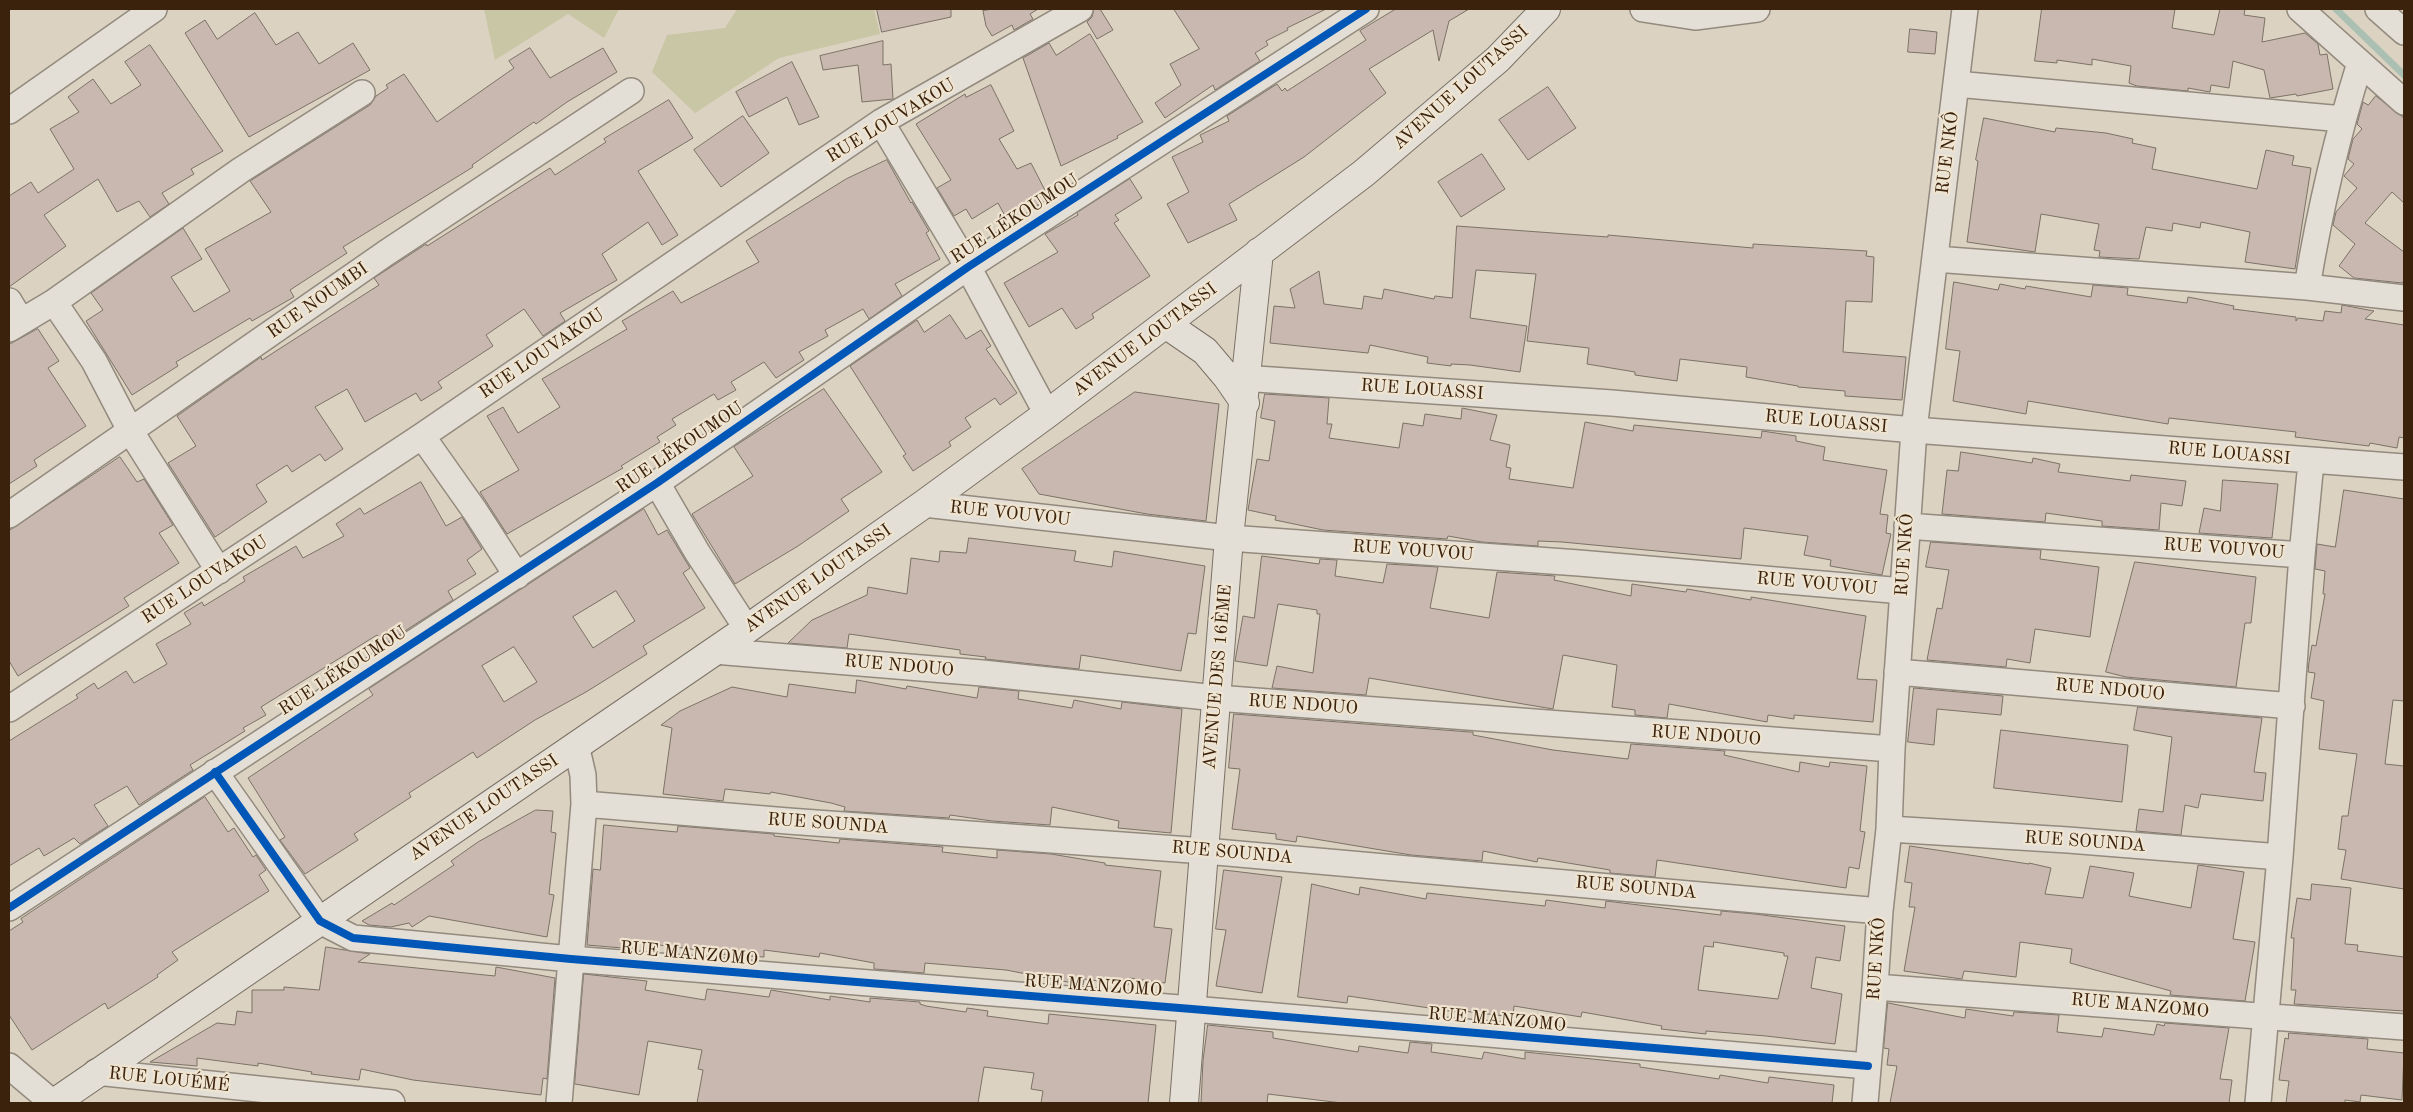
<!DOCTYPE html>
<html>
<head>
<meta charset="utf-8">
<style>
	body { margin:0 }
	#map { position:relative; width:2413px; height:1112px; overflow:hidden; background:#dcd2c2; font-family:"Old Standard TT",serif }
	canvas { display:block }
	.frame { position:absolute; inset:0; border:10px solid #3b220c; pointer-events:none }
</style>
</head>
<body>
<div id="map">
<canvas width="2413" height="1112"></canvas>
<div class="frame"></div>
</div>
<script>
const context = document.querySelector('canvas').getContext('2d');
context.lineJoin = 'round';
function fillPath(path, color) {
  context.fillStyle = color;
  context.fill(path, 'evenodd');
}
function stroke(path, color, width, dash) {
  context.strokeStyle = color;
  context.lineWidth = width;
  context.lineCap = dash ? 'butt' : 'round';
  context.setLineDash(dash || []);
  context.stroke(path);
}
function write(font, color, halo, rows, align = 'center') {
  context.font = font + ' "Old Standard TT",serif';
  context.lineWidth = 4.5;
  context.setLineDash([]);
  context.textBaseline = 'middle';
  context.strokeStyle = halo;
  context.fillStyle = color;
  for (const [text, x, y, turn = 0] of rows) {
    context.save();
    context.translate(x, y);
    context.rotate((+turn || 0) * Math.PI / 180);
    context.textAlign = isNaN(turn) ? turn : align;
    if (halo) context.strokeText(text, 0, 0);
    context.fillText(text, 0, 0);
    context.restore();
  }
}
fillPath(new Path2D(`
	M484 9H619L604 38 568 14 495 60Z
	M737 9H874L880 34 779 58 695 113 652 72 667 35 725 28Z`), '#c8c6a5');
stroke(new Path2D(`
	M2336 9 2404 75`), '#abc0b3', 7);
const building = new Path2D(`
	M877 9H951V17L882 32Z
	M993 9H1038L1030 14 1033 19 1014 30 1012 25 992 36 986 26 983 11Z
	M1094 9H1100L1113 30 1097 39 1087 22 1092 17Z
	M1174 9H1326L1287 28 1288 30 1266 41 1268 45 1255 53 1260 61 1215 90 1213 85 1165 118 1155 103 1181 85 1170 64 1199 49Z
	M1396 9H1469L1449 21 1439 61 1433 30 1369 69 1386 93 1304 157 1229 204 1237 220 1188 243 1167 204 1189 192 1172 157 1203 142 1200 135 1229 121 1227 116 1277 84 1282 91 1285 88 1287 91 1366 40 1360 31Z
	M2042 9H2175L2172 28 2214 35 2220 9H2245L2244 15 2265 18 2262 42 2305 33 2318 44 2320 55 2327 54 2333 89 2297 96 2296 94 2270 98 2264 70 2233 61 2229 88 2211 85 2210 92 2188 88V91L2137 86 2129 83 2131 66 2092 59V65L2057 60V63L2035 61Z
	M255 13 276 45 298 32 319 64 353 43 370 70 249 137 185 33 205 20 217 39Z
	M1910 29 1937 32 1935 54 1908 52Z
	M1090 34 1143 122 1117 136 1118 138 1061 166 1023 58 1049 43 1056 55Z
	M883 41V65L891 64 893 99 862 102 858 65 823 70 820 56Z
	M150 45 223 151 191 169 194 174 162 193 169 204 150 217 139 201 117 212 98 179 44 215 66 246 9 287V196L31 182 38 193 74 169 50 129 79 112 68 97 93 79 111 104 141 85 125 62Z
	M530 48 550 78 603 48 617 72 567 102 536 124 534 122 472 165 473 167 343 247 347 253 290 290 294 297 252 321 250 318 176 362 178 366 132 395 86 321 103 310 91 293 183 228 202 259 171 277 194 312 230 291 205 249 271 212 250 181 370 105 376 96 388 88 386 85 404 74 437 122 514 68 509 61Z
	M792 62 819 117 799 125 787 97 749 117 736 92Z
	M991 85 1014 131 999 139 1017 169 1031 163 1049 198 1029 210 1025 204 1005 216 998 203 972 219 966 209 954 216 937 188 951 180 916 124 965 94 966 97Z
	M1548 87 1576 128 1528 160 1499 120Z
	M2376 96 2404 118V203L2392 192 2365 223 2404 252V281L2402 283 2354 278 2339 266 2355 244 2333 225 2336 212 2357 188 2344 176 2354 164 2348 159 2353 139 2362 129 2357 124 2363 102 2368 105Z
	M669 100 693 138 638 171 678 235 662 245 648 222 602 254 617 280 560 313 565 321 543 336 524 309 486 335 493 346 438 382 442 388 421 401 416 393 365 422 347 389 315 407 343 449 325 461 320 454 292 472 287 465 256 485 267 502 215 537 168 463 196 446 177 416 261 357 262 360 379 285 374 278 426 244 427 246 550 168 555 175 606 142 604 139Z
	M743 116 769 153 721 187 694 150Z
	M1984 118 2055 132 2056 128 2106 133 2133 139 2132 143 2156 148 2152 169 2257 189 2266 150 2294 156 2292 165 2311 168 2295 269 2245 262 2250 232 2201 222 2200 228 2173 223 2172 231 2146 227 2139 259 2099 257 2100 251 2094 250 2099 224 2041 214 2035 252 1967 242 1978 161 1976 160Z
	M1482 154 1505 189 1461 217 1438 182Z
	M887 160 911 203 912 202 929 231 926 233 940 259 895 284 902 296 869 319 863 309 825 330 828 336 799 352 804 360 776 378 764 362 731 382 736 390 718 400 714 394 672 419 676 425 657 437 660 442 621 466 623 468 507 534 480 492 519 470 487 416 503 407 518 433 560 407 542 379 627 329 622 321 673 291 681 303 759 262 746 241 846 179Z
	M1130 179 1142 198 1115 215 1119 220 1114 223 1150 276 1092 314 1094 318 1076 329 1062 308 1029 327 1004 283 1058 252 1045 234 1078 215 1077 213Z
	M1457 226 1608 237V235L1753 248V244L1867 251 1866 256 1874 257 1872 302 1846 301 1843 352 1906 357 1902 400 1845 396V391L1798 387V386L1746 377 1747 367 1680 359 1677 381 1635 375V372L1587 364 1589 348 1527 341 1536 274 1476 270 1470 318 1527 326 1520 372 1470 365 1451 364V366L1427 363 1428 357 1370 345 1368 353 1270 343 1274 306 1295 308 1290 289 1319 271 1324 304 1362 309 1364 296 1382 299 1384 289 1434 299 1435 296 1452 298Z
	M1954 282 1998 290 2000 284 2025 289 2026 286 2091 297 2093 285 2128 288 2127 295 2187 303 2188 297 2234 306 2233 309 2296 317V321L2298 318 2323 321 2325 311 2341 313 2342 305 2374 311 2365 319 2404 325V438L2399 437 2397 448 2370 443 2369 446 2295 437 2296 432 2169 418 2168 424 2028 401 2026 414 1953 401 1960 351 1946 349Z
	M950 315 966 339 981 330 991 346 986 349 1017 393 1000 405 995 398 965 418 971 427 949 442 951 446 913 471 903 456 906 454 850 366 917 320 924 332Z
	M38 329 59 361 48 368 86 426 34 460 37 466 9 484V345Z
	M824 389 882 472 841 499 849 511 798 546 735 584 692 514 753 476 734 447Z
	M1135 392 1219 404 1206 521 1147 514 1039 494 1022 469Z
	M1265 394 1329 398 1327 424H1332L1329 438 1399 448 1403 423 1423 426 1425 414 1461 419 1462 408 1497 415 1490 440 1510 445 1506 467 1511 468 1509 479 1573 488 1585 422 1633 431 1634 425 1761 438 1762 431 1796 436V441L1825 447 1823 460 1887 470 1880 514 1888 515 1886 533 1891 534 1882 575 1830 566 1831 560 1804 555 1808 536 1744 528 1741 559 1562 542 1538 541V546L1482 542 1448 536 1447 539 1323 530 1275 520 1276 516 1248 510 1257 459 1269 461 1275 421 1261 418Z
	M1961 452 2032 463 2033 458 2060 464 2058 472 2130 481 2131 475 2186 481 2182 506 2161 503 2159 530 2102 526V521L2046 513 2045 522 1942 514 1947 470 1958 471Z
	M120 457 137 482 144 479 173 525 159 533 179 563 124 598 129 606 18 676 9 661V531Z
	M2223 480 2278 484 2272 538 2199 533 2204 508 2220 511Z
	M421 482 446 526 462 517 482 549 467 560 476 574 448 591 453 600 383 645 377 635 261 707 266 715 243 728 245 731 190 765 193 770 139 805 127 786 94 805 108 826 80 844 74 838 44 856 39 848 9 866V741L78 698 76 695 94 683 98 689 126 671 134 683 167 664 156 644 191 624 184 613 202 602 204 606 245 581 243 577 296 546 303 558 344 536 336 524 360 508 364 514Z
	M2344 490 2404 499V701L2393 700 2385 764 2404 766V889L2341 879 2346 850 2338 849 2342 816H2348L2357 754 2319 749 2324 701 2311 698 2315 673 2308 672 2309 662 2312 645 2316 646 2325 594H2323L2325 571 2315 569 2317 544 2335 547Z
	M644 509 658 535 667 530 690 568 683 573 705 608 643 646 647 654 586 692 535 720 477 758 473 752 409 793 411 797 354 834 358 840 305 874 280 840 285 837 248 778 373 695 369 689ZM616 591 635 621 593 648 573 617ZM514 647 537 682 504 702 482 666Z
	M969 538 1076 551 1074 561 1112 567 1114 551 1205 566 1196 634 1188 633 1181 671 1081 655 1079 669 985 659 986 657 960 654V650L849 634 847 648 788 643 812 620 867 595 868 587 907 594 911 558 939 562 940 551 966 553Z
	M1931 542 2041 550 2040 559 2099 567 2090 637 2035 629 2030 663 2007 659 2006 667 1927 660 1937 608 1942 609 1949 570 1926 567Z
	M1262 556 1319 564 1320 559 1337 560 1335 576 1383 583 1387 564 1438 567 1430 608 1489 618 1497 572 1555 576 1554 580 1631 596 1632 584 1686 592 1687 589 1751 600V597L1866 616 1857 679 1877 680 1873 722 1794 715V719L1768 715 1767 722 1669 704 1667 718 1635 715V710L1612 707 1617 665 1563 655 1553 709 1369 678 1366 695 1272 688 1277 666 1313 673 1320 614H1317V610L1278 604 1267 666 1235 661 1243 616 1254 618Z
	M2135 562 2256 577 2251 623H2245L2236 687 2126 677 2106 672Z
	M857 680 906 689 907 686 977 698 979 687 1019 691 1018 699 1072 708 1074 700 1121 709 1122 702 1182 709 1171 833 1118 828 1119 821 1052 807 1050 825 992 821 950 815 949 818 844 811 845 807 831 803 771 792 770 794 725 789 723 801 663 794 672 728 661 725 680 711 732 687 787 697 789 684 855 693Z
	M1914 688 2003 696 2001 715 1937 709 1934 745 1908 742Z
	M2138 707 2262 718 2254 772 2266 773 2263 801 2201 794 2198 808 2185 805 2181 835 2136 831 2139 809 2163 812 2172 737 2134 730Z
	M1234 714 1470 732H1473V735L1553 750 1628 759 1631 744 1725 751 1724 755 1799 772 1800 762 1829 767 1830 762 1867 766 1860 831 1865 832 1859 869 1849 867 1846 888 1657 860 1655 877 1610 873V870L1538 858 1537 862 1483 851 1482 861 1411 855 1297 836 1296 842 1276 839V834L1232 829 1240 769 1229 768Z
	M2001 730 2128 745 2122 802 1994 788Z
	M205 797 228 832 234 828 253 857 256 855 266 870 259 875 269 891 172 952 178 960 157 975 158 977 108 1009 105 1003 32 1050 9 1015V931L23 922 21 919Z
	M536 810 553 811 551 832 556 833 549 894 554 895 547 937 429 916 412 927 409 923 391 927 369 925 362 921 392 903 394 905 454 865 451 861 478 842Z
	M604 825 677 832 678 826 774 834V836L839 843 840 839 943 847 942 852 997 858V850L1051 854 1105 863V865L1161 871 1154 927 1172 929 1165 983 1129 978 1128 985 1084 979 1083 985 1006 970 925 963 924 973 874 969V963L820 953 819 957 764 950V957L715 954V952L635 942 634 949 587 945 593 869 600 870Z
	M1910 846 2029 864V863L2051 868 2045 894 2083 898 2090 866 2134 873 2129 896 2191 908 2198 865 2244 872 2233 939 2255 942 2245 1001 2170 995 2171 991 2070 963 2072 949 2020 942 2016 977 1964 971 1962 979 1904 971 1915 907H1909L1912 883 1905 882Z
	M1224 870 1282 877 1262 993 1216 986 1226 930 1216 929Z
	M1312 884 1359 895 1360 887 1426 899 1427 893 1545 906 1546 900 1605 908 1606 901 1721 915V911L1755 914 1845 926 1840 961 1816 957 1811 988 1842 994 1835 1044 1766 1036 1706 1031V1034L1661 1029 1662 1026 1582 1012 1581 1017 1514 1006 1513 1017 1463 1011V1013L1348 996 1347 1003 1298 997ZM1714 942 1784 953V956H1788L1778 999 1698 990 1704 946 1713 947Z
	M2312 884 2351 888 2345 944 2358 945 2357 951 2404 957V1011L2294 1004 2296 990H2291L2294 938H2291L2297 898 2310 900Z
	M326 947 370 954 358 962 495 976 496 967 555 978 547 1079 543 1078 541 1095 413 1080 361 1069 359 1080 311 1074 312 1072 258 1063V1066L197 1058V1066L150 1062 217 1023 235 1025 237 1011 252 1013V990H284V987L319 990Z
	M584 974 647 981 645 990 705 1000 707 989 769 997 771 990 830 1000V996L870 1002V998L920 1002V1004L926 1006 966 1012 967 1008 988 1011 987 1016 1048 1024 1049 1014 1156 1025 1148 1103H1041L1043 1091 1031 1089 1034 1073 984 1067 978 1103H697L703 1070 698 1069 702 1050 648 1041 639 1095 575 1084Z
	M1888 1003 1965 1018 1966 1009 2013 1016 2014 1012 2059 1015 2057 1032 2102 1037 2104 1028 2154 1035 2157 1024 2164 1026 2165 1023 2229 1028 2220 1079 2232 1080 2229 1103H1890L1897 1066 1887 1065 1889 1049 1884 1048Z
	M1208 1025 1273 1032V1038L1358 1052 1359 1046 1408 1053 1410 1042 1432 1044 1431 1052 1482 1059 1484 1052 1525 1059V1052L1640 1064V1067L1719 1079 1720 1075 1768 1083 1769 1077 1834 1085 1832 1103H1342L1268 1094 1267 1103H1201L1203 1061Z
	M2289 1033 2368 1039 2367 1049 2404 1053 2402 1100 2361 1095 2360 1102 2345 1100V1103H2286L2289 1081 2279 1080 2285 1038 2288 1039Z`);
fillPath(building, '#c9b8af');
stroke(building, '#7b7266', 1);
const street = new Path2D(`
	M1643 9 1695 17 1757 9
	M2300 9 2404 102
	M2378 9 2404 32
	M1956 84 2343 119
	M9 111 154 9
	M881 122 968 267 1047 414
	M1935 259 2307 287 2404 298
	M2307 287C2320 209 2336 139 2360 63
	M9 301 21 321
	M54 302 94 361 131 432 219 571
	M9 329 54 302 241 170 362 93
	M1227 377 1612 403 1914 430 2404 467
	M422 436 475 511 517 576
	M657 483 697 552 747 629
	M924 504 1229 538 1579 563 1903 591
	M9 515 386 253 631 91
	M1907 526 2302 555
	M714 651 982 673 1216 698 1892 749
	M1897 672 2292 706
	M9 709 422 436 881 122 1080 9
	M215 772 320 921 353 938 571 959 1192 1009 1868 1066
	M584 804 788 821 1205 851 1880 911
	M1889 829 2068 840 2280 857
	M9 908 657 483 968 267 1366 9
	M1875 987 2404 1027
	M9 1066 53 1103
	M96 1072 392 1103
	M559 1103 584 804 583 775 576 745
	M1865 1103 1875 987 1880 911 1889 829 1892 749 1914 430 1965 9
	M2258 1103 2280 857 2302 555 2311 462`);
const secondary = new Path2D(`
	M1167 325 1205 351 1227 377 1245 403
	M54 1103 747 629 924 504 1047 414 1364 173 1498 59 1546 9
	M1184 1103 1229 538 1259 252`);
stroke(street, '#938a7e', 28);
stroke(secondary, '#7b7266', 30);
stroke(street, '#e4dfd6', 25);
stroke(secondary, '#e4dfd6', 28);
stroke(new Path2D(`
	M215 772 320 921 353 938 571 959 1192 1009 1868 1066
	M9 908 657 483 968 267 1366 9`), '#0057b8', 8);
write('18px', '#3b220c', '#efe4d0', [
	["AVENUE LOUTASSI",1461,88,-42],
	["RUE LOUVAKOU",891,121,-31],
	["RUE NKÔ",1948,153,-83],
	["RUE LÉKOUMOU",1015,219,-33],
	["RUE NOUMBI",318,301,-35],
	["AVENUE LOUTASSI",1145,340,-37],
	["RUE LOUVAKOU",542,354,-34],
	["RUE LOUASSI",1422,390,4],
	["RUE LOUASSI",1826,422,5],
	["RUE LÉKOUMOU",680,448,-34],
	["RUE LOUASSI",2229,454,5],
	["RUE VOUVOU",1010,514,6],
	["RUE VOUVOU",2224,549,4],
	["RUE VOUVOU",1413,551,4],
	["RUE NKÔ",1905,555,-86],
	["AVENUE LOUTASSI",818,579,-35],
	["RUE LOUVAKOU",205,580,-33],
	["RUE VOUVOU",1817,584,5],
	["RUE NDOUO",899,666,5],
	["RUE LÉKOUMOU",343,671,-33],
	["AVENUE DES 16ÈME",1218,677,-85],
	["RUE NDOUO",2110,690,5],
	["RUE NDOUO",1303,705,4],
	["RUE NDOUO",1706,736,4],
	["AVENUE LOUTASSI",484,808,-34],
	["RUE SOUNDA",828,824,4],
	["RUE SOUNDA",2085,842,4],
	["RUE SOUNDA",1232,853,5],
	["RUE SOUNDA",1636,888,5],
	["RUE MANZOMO",689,954,5],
	["RUE NKÔ",1877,959,-86],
	["RUE MANZOMO",1093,986,4],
	["RUE MANZOMO",2140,1006,5],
	["RUE MANZOMO",1497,1020,5],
	["RUE LOUÉMÉ",169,1080,6]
]);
</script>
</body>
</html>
